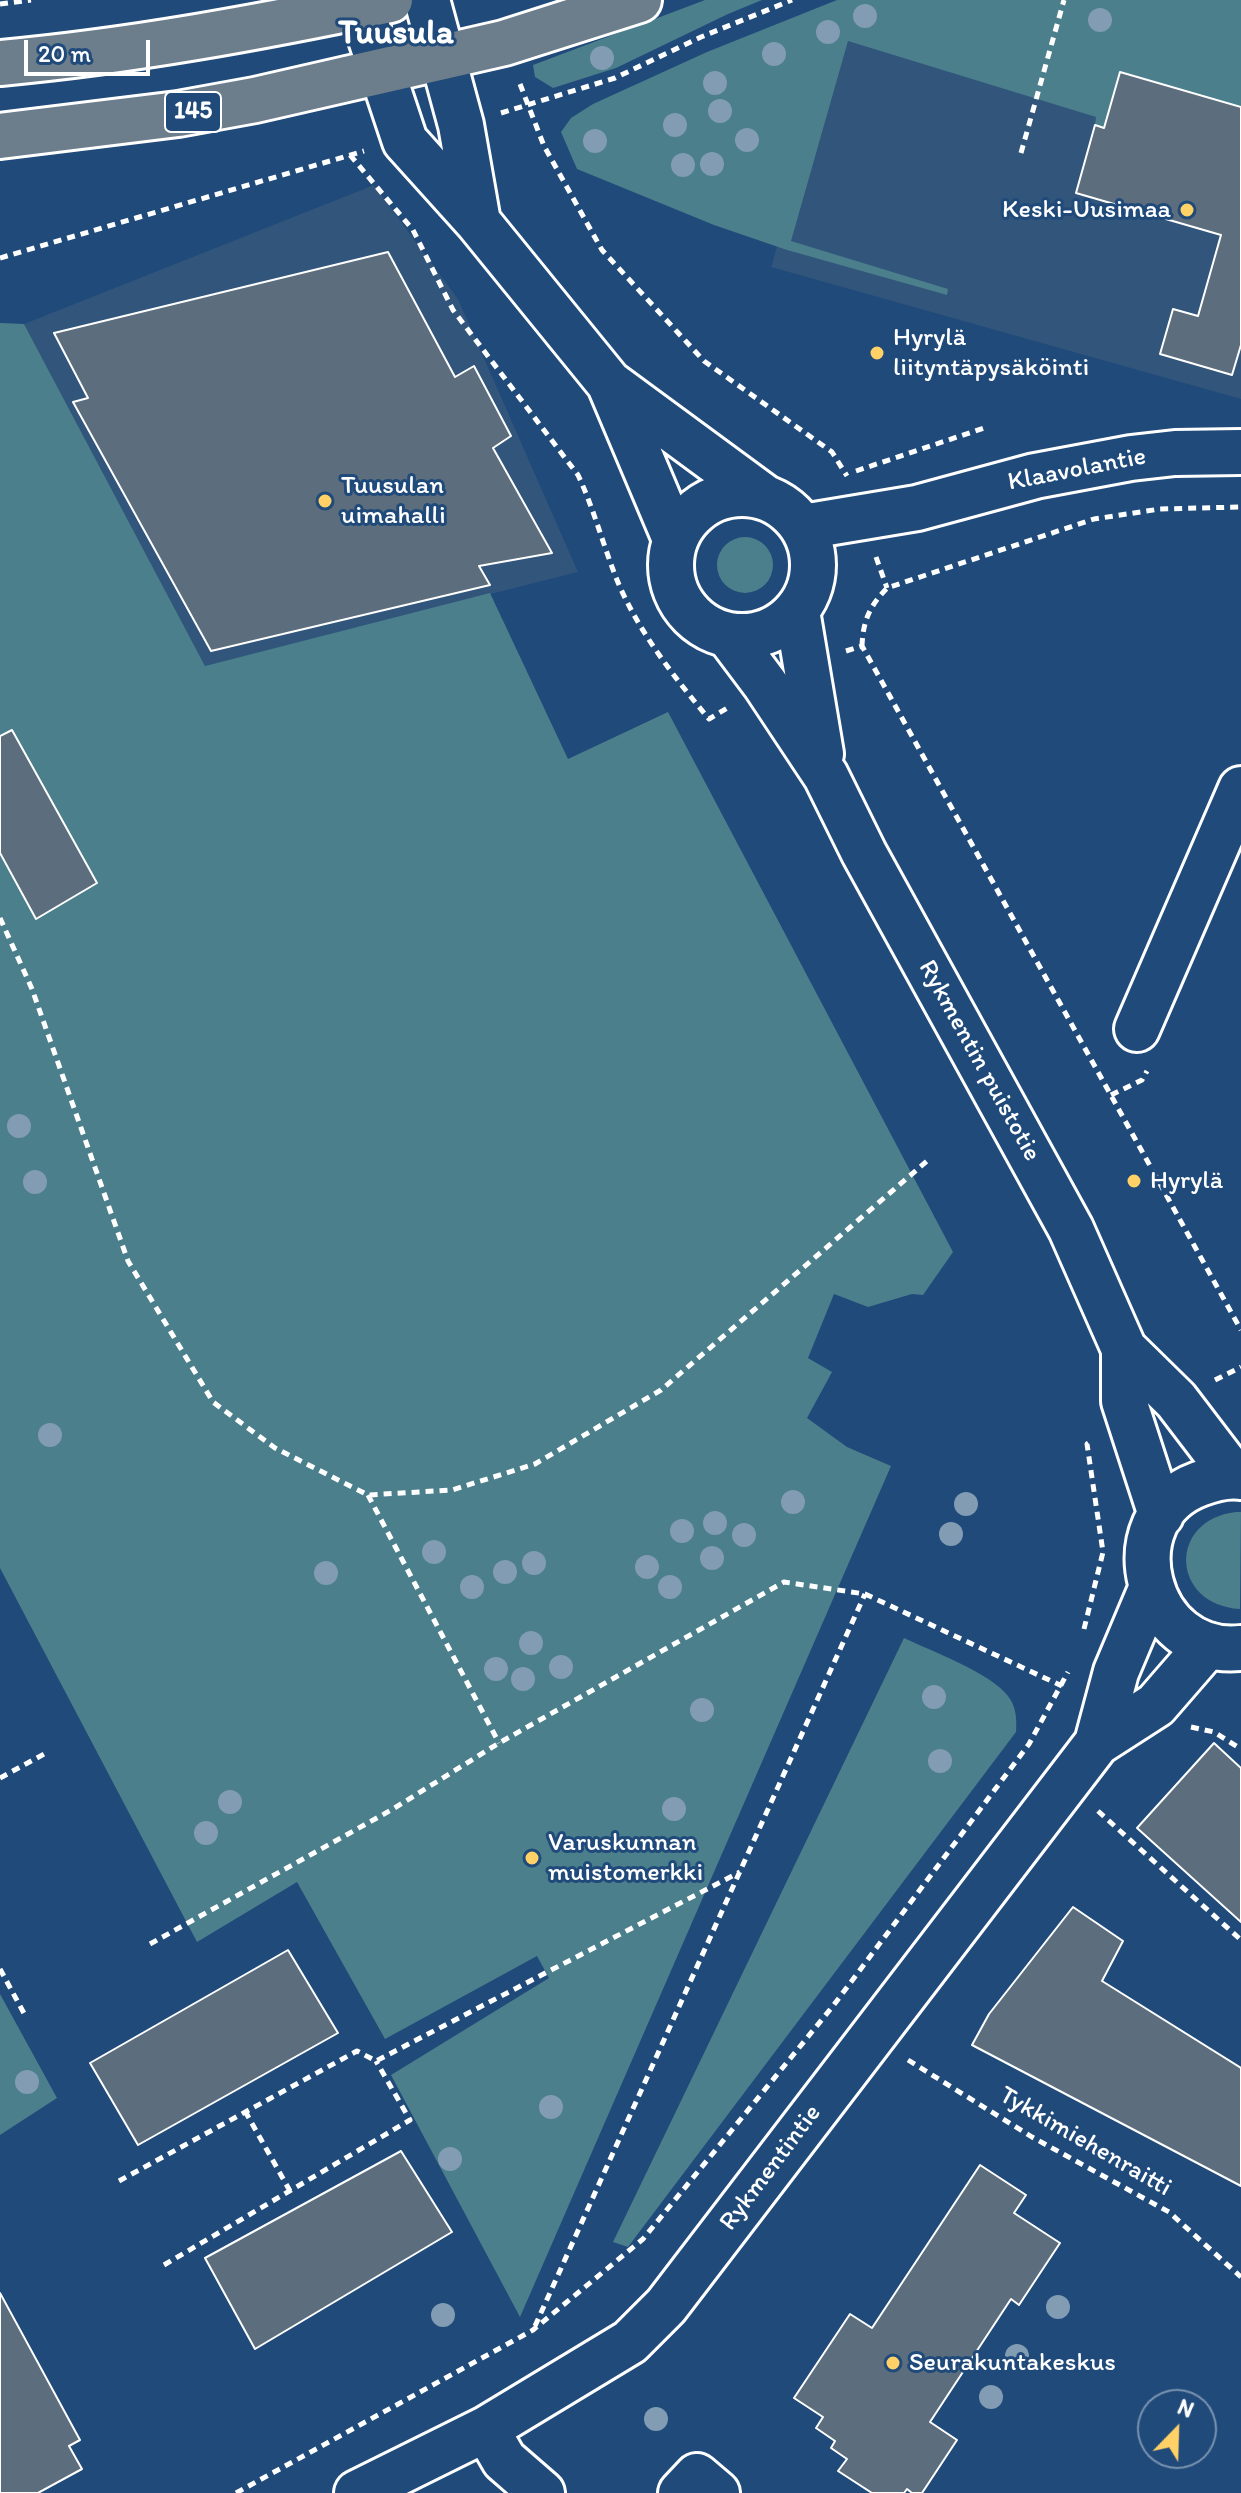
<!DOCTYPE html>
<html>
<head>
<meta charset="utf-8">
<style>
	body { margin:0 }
	#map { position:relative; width:1241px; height:2493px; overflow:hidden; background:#1f4a7a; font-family:Itim,sans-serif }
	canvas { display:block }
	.north { position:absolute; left:1137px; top:2389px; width:80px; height:80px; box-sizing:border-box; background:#1f4a7a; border:2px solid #7992af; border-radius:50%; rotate:23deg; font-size:22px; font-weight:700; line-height:32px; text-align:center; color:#fff }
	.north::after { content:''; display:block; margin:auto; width:28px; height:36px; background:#ffd166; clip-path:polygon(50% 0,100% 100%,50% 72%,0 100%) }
	.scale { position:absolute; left:24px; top:40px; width:126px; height:36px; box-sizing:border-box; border:4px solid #fff; border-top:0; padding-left:10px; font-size:24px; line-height:28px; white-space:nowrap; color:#fff; -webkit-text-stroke:6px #1f4a7a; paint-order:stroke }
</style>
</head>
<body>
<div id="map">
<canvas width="1241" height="2493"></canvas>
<div class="north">N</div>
<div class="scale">20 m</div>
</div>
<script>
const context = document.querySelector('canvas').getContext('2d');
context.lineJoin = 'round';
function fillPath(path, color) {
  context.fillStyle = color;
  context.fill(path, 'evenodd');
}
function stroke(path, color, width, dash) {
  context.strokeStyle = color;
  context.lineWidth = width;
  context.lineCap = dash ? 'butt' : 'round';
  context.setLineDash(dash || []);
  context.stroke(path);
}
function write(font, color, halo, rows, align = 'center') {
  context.font = font + ' Itim,sans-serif';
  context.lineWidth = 6;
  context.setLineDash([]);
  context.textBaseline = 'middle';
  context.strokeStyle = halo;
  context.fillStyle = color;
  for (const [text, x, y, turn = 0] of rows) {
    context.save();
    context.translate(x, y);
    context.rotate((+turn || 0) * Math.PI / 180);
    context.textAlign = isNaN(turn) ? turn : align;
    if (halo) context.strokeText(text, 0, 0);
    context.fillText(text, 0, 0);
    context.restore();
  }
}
fillPath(new Path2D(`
	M841 25 1241 36V399L771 267Z
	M374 185 458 299 578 572 205 666 24 324Z`), '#31557b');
fillPath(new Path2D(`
	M705 0H762L728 14 616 68 553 88 535 77 533 65Z
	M837 0H1241V107L1120 72 1104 128 1095 125 1096 117 848 41 791 241 948 289 947 295 787 250 714 225 577 169 561 132 571 118 593 104 707 52Z
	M0 323 24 324 205 666 490 593 568 759 668 712 953 1252 923 1295 912 1294 868 1307 834 1294 808 1358 832 1372 807 1418 847 1447 891 1466 520 2317 391 2075 549 1978 537 1956 385 2039 297 1882 197 1942 0 1568Z
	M717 565a28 28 0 1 1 56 0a28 28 0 1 1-56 0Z
	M1236 1512H1241L1240 1609C1171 1605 1167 1520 1236 1512Z
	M904 1638C931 1651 991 1673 1008 1696 1016 1706 1017 1719 1016 1732L628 2247 613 2242Z
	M0 1994 57 2098 0 2135Z`), '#4b7f8c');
const building = new Path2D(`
	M1120 72 1241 107V345L1232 375 1160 354 1173 309 1198 316 1221 235 1076 193 1095 125 1104 128Z
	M388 252 455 377 474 366 511 436 493 448 552 553 479 566 490 585 211 651 73 402 88 398 54 333Z
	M12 730 97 883 36 919 0 853V736Z
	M1214 1743 1241 1768V1922L1137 1828Z
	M1073 1907 1123 1941 1102 1981 1241 2068V2186L972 2045 989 2014Z
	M288 1950 338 2033 138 2145 90 2063Z
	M401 2151 452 2232 255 2349 205 2258Z
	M980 2165 1026 2195 1014 2213 1060 2243 1019 2305 1011 2299 930 2422 957 2440 922 2493H912L907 2489 904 2493H872L838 2471 847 2459 831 2448 835 2441 816 2428 823 2417 794 2398 850 2314 872 2328Z
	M0 2293 80 2440 69 2446 82 2469 38 2493H0Z`);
fillPath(building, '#5c6e7d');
stroke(building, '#fff', 2);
const minor = new Path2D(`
	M358 0 405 141 478 222 609 383 764 497
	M427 0 461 125 478 222
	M610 385 675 539
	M671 565a71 71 0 1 1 142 0a71 71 0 1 1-142 0Z
	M803 527 917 508 1035 476 1131 458 1175 453 1241 452
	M797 611 821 754
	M729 636 765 684 826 776 864 853 1071 1229 1124 1349 1176 1400 1234 1476
	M1137 1029 1241 789
	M1124 1349V1401L1161 1515
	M1241 1477C1227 1475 1212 1479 1199 1484 1110 1517 1145 1658 1241 1648
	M1097 1743 1116 1672 1151 1589
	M486 2429 504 2460 542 2493
	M357 2493 486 2429 630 2342 666 2306 1097 1743 1156 1705 1208 1645
	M681 2493 697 2476 717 2493`);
const major = new Path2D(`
	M0 63C131 51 261 27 390 0
	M0 136 178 114 255 100 504 43 639 0`);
stroke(minor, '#fff', 50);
stroke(major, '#fff', 50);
stroke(new Path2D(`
	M0 4 31 0
	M520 84 544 146 602 250 704 361 832 452 847 476
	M501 113 615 78 701 37 792 0
	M1021 153 1064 0
	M350 155 413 230 453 310 578 475C594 509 603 545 617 580 638 631 674 677 709 719L729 707
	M0 258 364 151
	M856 471 984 428
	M876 557 887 588
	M862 646C863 620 870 606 887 588L1094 519 1160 509 1241 507
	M846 651 862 646 1241 1330
	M0 918 32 989 128 1261 213 1402 275 1448 368 1495 452 1490 535 1464 661 1390 927 1161
	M1111 1095 1142 1080 1147 1071
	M1215 1380 1241 1367
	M368 1495 499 1743
	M1084 1629 1103 1552 1087 1444 1092 1441
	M1191 1727 1214 1732 1241 1749
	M0 1778 46 1753
	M1098 1811 1241 1940
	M150 1944 393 1809 499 1743 784 1582 865 1594 1062 1686
	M0 1969 26 2017
	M908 2060 1032 2137 1169 2212 1241 2277
	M245 2111 290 2191
	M119 2181 357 2051 376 2061 740 1872
	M164 2265 410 2120 376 2061
	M535 2326 865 1594
	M236 2493 533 2330 643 2239 833 2006 1029 1744 1068 1672`), '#fff', 5, [8, 6]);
stroke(minor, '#1f4a7a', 44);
stroke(major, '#6c7d8b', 44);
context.fillStyle = '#819cb3';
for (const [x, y] of [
	[865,16],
	[1100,20],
	[828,32],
	[774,54],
	[602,58],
	[715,83],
	[720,111],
	[675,125],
	[747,140],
	[595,141],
	[712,164],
	[683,165],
	[19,1126],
	[35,1182],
	[50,1435],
	[793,1502],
	[966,1504],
	[715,1523],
	[682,1531],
	[951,1534],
	[744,1535],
	[434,1552],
	[712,1558],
	[534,1563],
	[647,1567],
	[505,1572],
	[326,1573],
	[472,1587],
	[670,1587],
	[531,1643],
	[561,1667],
	[496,1669],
	[523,1679],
	[934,1697],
	[702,1710],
	[940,1761],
	[230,1802],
	[674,1809],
	[206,1833],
	[27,2082],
	[551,2107],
	[450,2159],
	[1058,2307],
	[443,2315],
	[1017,2356],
	[991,2397],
	[656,2419]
]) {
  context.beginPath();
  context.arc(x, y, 12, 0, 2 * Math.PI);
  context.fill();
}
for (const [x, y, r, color] of [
	[1187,210,8,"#ffd166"],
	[877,353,8,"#ffd166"],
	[325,501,8,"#ffd166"],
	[1134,1181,8,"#ffd166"],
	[532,1858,8,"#ffd166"],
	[893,2363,8,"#ffd166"]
]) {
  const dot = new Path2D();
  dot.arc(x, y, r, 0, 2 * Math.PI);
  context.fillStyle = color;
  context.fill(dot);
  stroke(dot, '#1f4a7a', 3);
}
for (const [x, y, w] of [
	[193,112,56]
]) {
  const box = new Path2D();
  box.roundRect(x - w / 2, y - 20, w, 40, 6);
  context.fillStyle = '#1f4a7a';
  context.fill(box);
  stroke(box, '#fff', 2);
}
write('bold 24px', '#fff', null, [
	["145",193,112]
]);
write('26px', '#fff', '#1f4a7a', [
	["Keski-Uusimaa",1171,210,"right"],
	["Hyrylä",893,338],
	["liityntäpysäköinti",893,368],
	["Tuusulan",341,486],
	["uimahalli",341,516],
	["Hyrylä",1150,1181],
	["Varuskunnan",548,1843],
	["muistomerkki",548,1873],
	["Seurakuntakeskus",909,2363]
], 'left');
write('26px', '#fff', '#1f4a7a', [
	["Klaavolantie",1077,470,-11],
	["Rykmentin puistotie",979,1061,61],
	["Tykkimiehenraitti",1085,2142,30],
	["Rykmentintie",771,2168,-53]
]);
write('bold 34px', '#fff', '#1f4a7a', [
	["Tuusula",396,34]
]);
</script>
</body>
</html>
